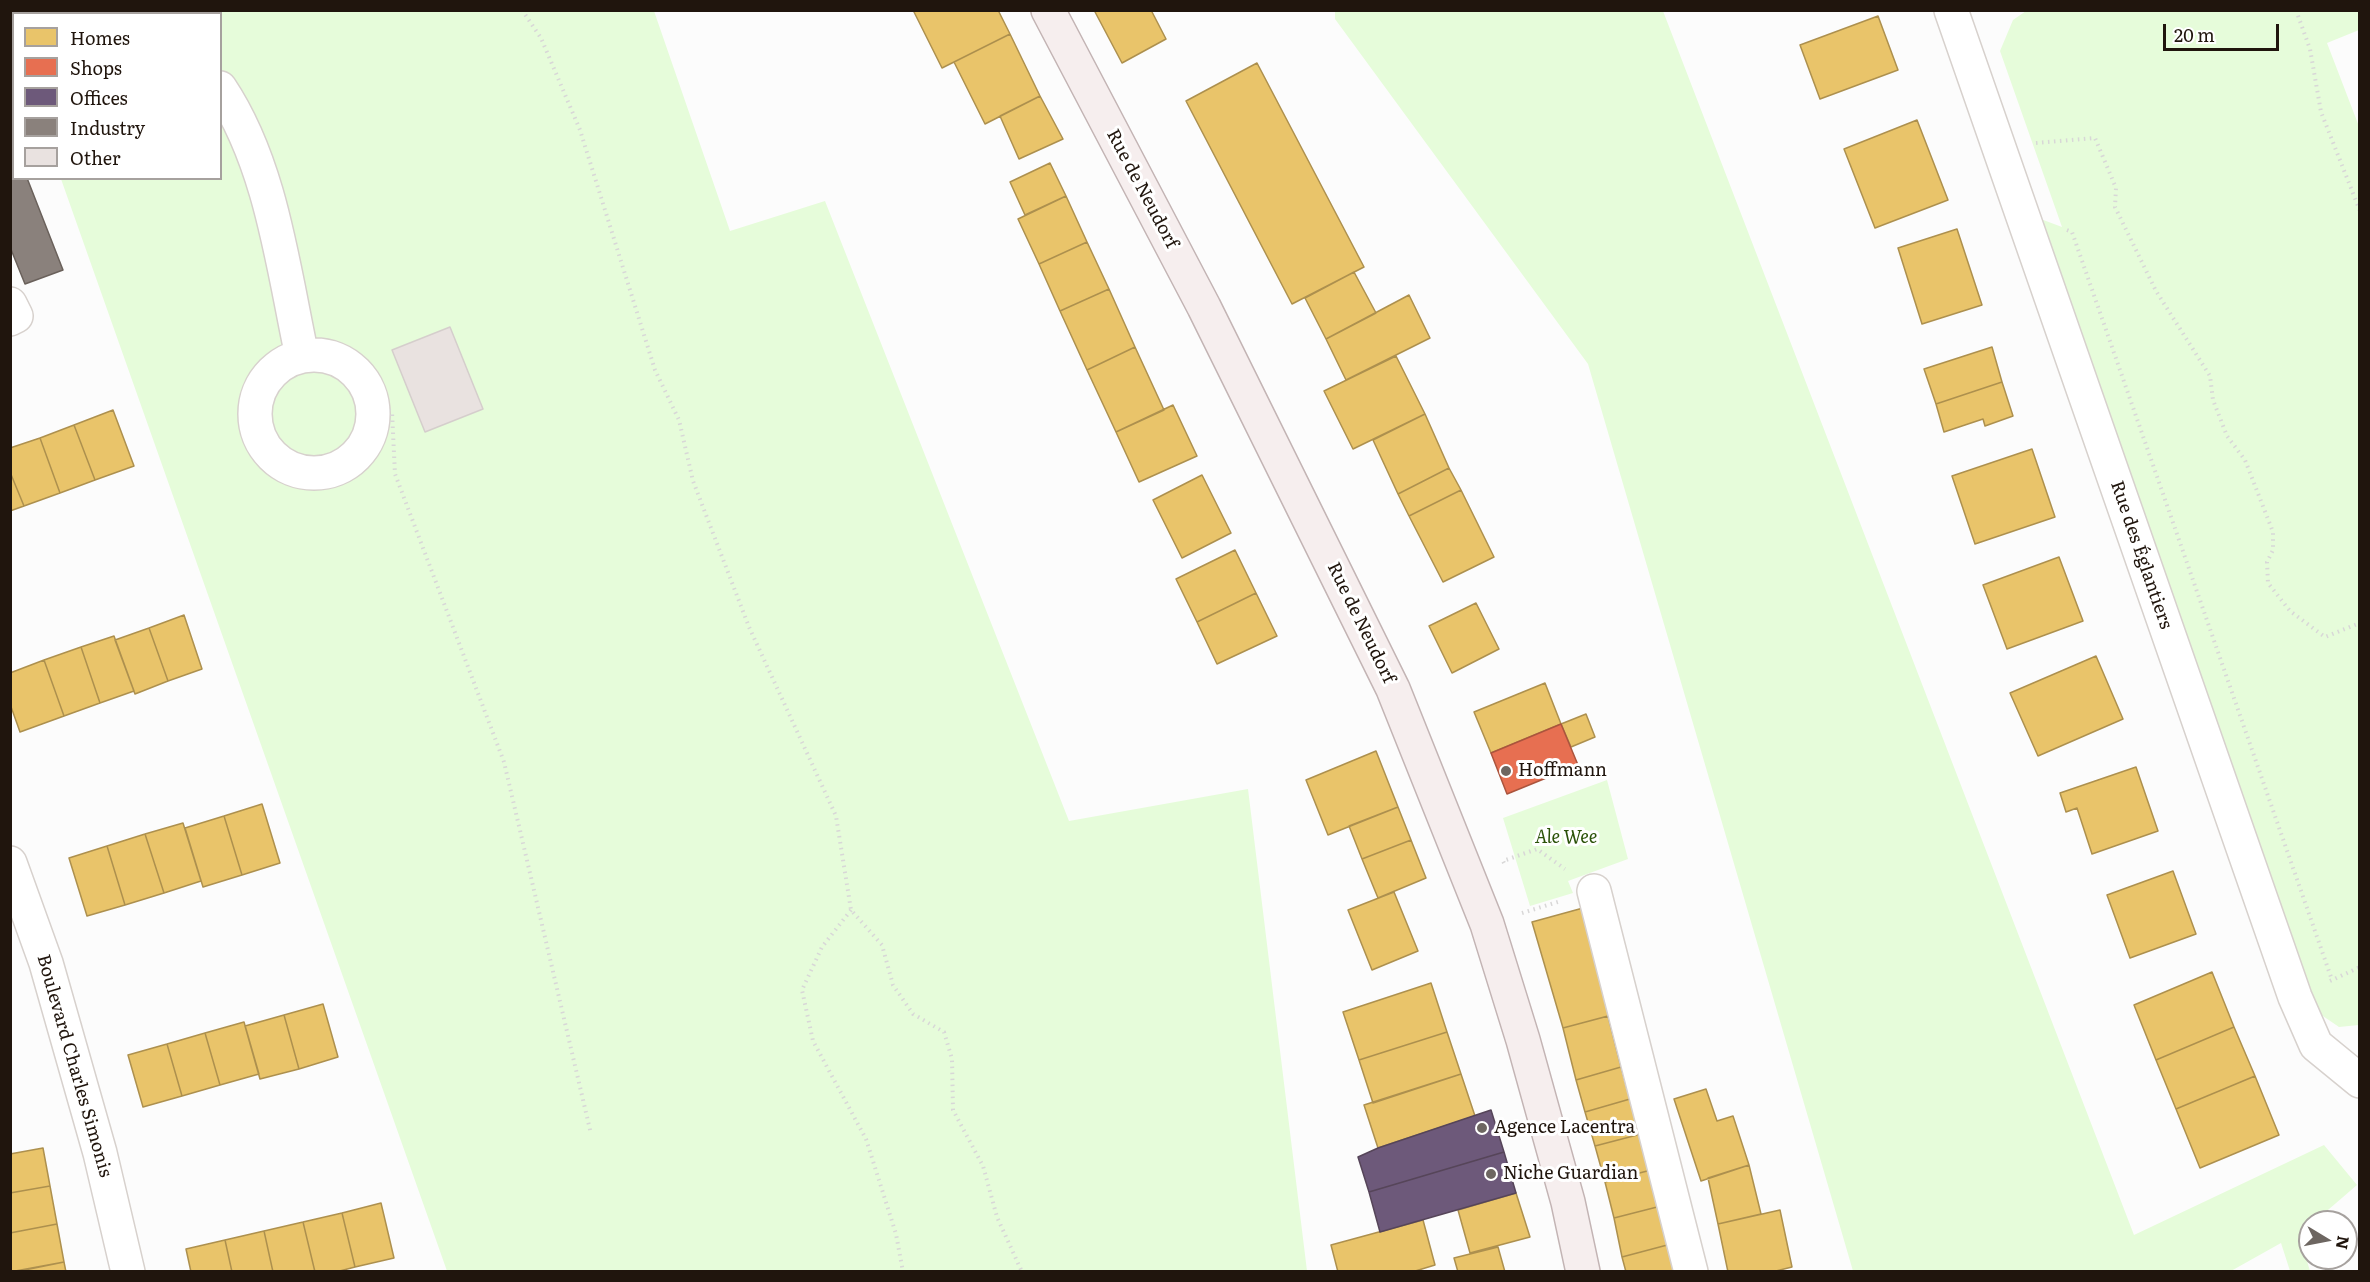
<!DOCTYPE html>
<html>
<head>
<meta charset="utf-8">
<style>
	body { margin:0 }
	#map { position:relative; width:2370px; height:1282px; overflow:hidden; background:#fcfcfc; font-family:Literata,serif }
	canvas { display:block }
	.frame { position:absolute; inset:0; border:12px solid #20150d; pointer-events:none }
	.legend { position:absolute; left:12px; top:12px; width:210px; height:168px; box-sizing:border-box; background:#fff; border:2px solid #a6a19e; margin:0; padding:8px 10px; list-style:none; font-size:18px; color:#20150d }
	.legend li { display:flex; align-items:center; gap:12px; height:30px }
	.legend b { width:30px; border:2px solid #a6a19e }
	.north { position:absolute; left:2298px; top:1210px; width:60px; height:60px; box-sizing:border-box; background:#fff; border:2px solid #a6a19e; border-radius:50%; rotate:100deg; font-size:16px; font-weight:700; line-height:24px; text-align:center; color:#20150d }
	.north::after { content:''; display:block; margin:auto; width:21px; height:27px; background:#6d6661; clip-path:polygon(50% 0,100% 100%,50% 72%,0 100%) }
	.scale { position:absolute; left:2163px; top:24px; width:116px; height:27px; box-sizing:border-box; border:3px solid #20150d; border-top:0; padding-left:8px; font-size:18px; line-height:21px; white-space:nowrap; color:#20150d; -webkit-text-stroke:4px #fff; paint-order:stroke }
</style>
</head>
<body>
<div id="map">
<canvas width="2370" height="1282"></canvas>
<div class="frame"></div>
<ul class="legend">
<li><b style="height:16px;background:#e9c46a"></b>Homes</li>
<li><b style="height:16px;background:#e76f51"></b>Shops</li>
<li><b style="height:16px;background:#6d597a"></b>Offices</li>
<li><b style="height:16px;background:#8a817c"></b>Industry</li>
<li><b style="height:16px;background:#e9e2e0"></b>Other</li>
</ul>
<div class="north">N</div>
<div class="scale">20 m</div>
</div>
<script>
const context = document.querySelector('canvas').getContext('2d');
context.lineJoin = 'round';
function fillPath(path, color) {
  context.fillStyle = color;
  context.fill(path, 'evenodd');
}
function stroke(path, color, width, dash) {
  context.strokeStyle = color;
  context.lineWidth = width;
  context.lineCap = dash ? 'butt' : 'round';
  context.setLineDash(dash || []);
  context.stroke(path);
}
function write(font, color, halo, rows, align = 'center') {
  context.font = font + ' Literata,serif';
  context.lineWidth = 6;
  context.setLineDash([]);
  context.textBaseline = 'middle';
  context.strokeStyle = halo;
  context.fillStyle = color;
  for (const [text, x, y, turn = 0] of rows) {
    context.save();
    context.translate(x, y);
    context.rotate((+turn || 0) * Math.PI / 180);
    context.textAlign = isNaN(turn) ? turn : align;
    if (halo) context.strokeText(text, 0, 0);
    context.fillText(text, 0, 0);
    context.restore();
  }
}
fillPath(new Path2D(`
	M1335 10 1663 11 2134 1235 2324 1145 2357 1185 2314 1222H2310V1226L2299 1235 2310 1271H2290L2281 1243 2231 1271H1853L1588 364 1335 19Z
	M10 11H654L730 231 825 201 1069 821 1248 789 1307 1271H447L61 179 220 178V14H14L13 45 11 36Z
	M2026 11H2359V30L2327 43 2360 129 2359 1025 2339 1027 2295 997 2022 212 2062 227 2000 51 2013 20Z
	M1607 780 1628 859 1568 881 1573 893 1530 906 1503 818Z`), '#e6fcda');
const homes = new Path2D(`
	M913 10H998L1010 34 942 68Z
	M1094 10H1151L1166 39 1122 63Z
	M1878 16 1898 70 1820 99 1800 45Z
	M1010 34 1040 96 985 124 954 62Z
	M1257 63 1364 267 1292 304 1186 101Z
	M1040 96 1063 139 1019 159 1000 116Z
	M1917 120 1948 200 1875 228 1844 149Z
	M1050 163 1066 196 1025 215 1010 182Z
	M1066 196 1087 242 1039 264 1018 219Z
	M1957 229 1982 305 1922 324 1898 248Z
	M1087 242 1109 289 1060 311 1039 264Z
	M1354 272 1376 313 1326 339 1305 298Z
	M1109 289 1135 347 1087 370 1060 311Z
	M1409 295 1430 338 1346 380 1326 339Z
	M1135 347 1164 410 1116 432 1087 370Z
	M1992 347 2002 382 1936 404 1924 369Z
	M1396 356 1425 414 1353 449 1324 391Z
	M2002 382 2013 416 1985 426 1983 419 1944 432 1936 404Z
	M1173 405 1197 456 1139 482 1116 432Z
	M113 410 134 466 95 480 74 425Z
	M1425 414 1449 468 1398 494 1373 440Z
	M74 425 95 480 60 493 40 438Z
	M40 438 60 493 24 506 10 472V448Z
	M2032 449 2055 517 1975 544 1952 476Z
	M1449 468 1461 490 1409 516 1398 494Z
	M10 472 24 506 10 511Z
	M1202 475 1231 533 1182 558 1153 500Z
	M1461 490 1494 557 1443 582 1409 516Z
	M1235 550 1256 593 1197 622 1176 579Z
	M2059 557 2083 621 2007 649 1983 585Z
	M1256 593 1277 636 1217 664 1197 622Z
	M1476 603 1499 649 1452 673 1429 626Z
	M184 615 202 669 168 681 149 628Z
	M149 628 168 681 135 694 115 640Z
	M114 636 134 691 100 703 81 647Z
	M81 647 100 703 64 716 44 660Z
	M2096 656 2123 719 2038 756 2010 693Z
	M44 660 64 716 20 732 10 704V673Z
	M1545 683 1561 724 1491 753 1474 712Z
	M1586 714 1595 737 1571 747 1561 724Z
	M1376 751 1398 807 1328 835 1306 780Z
	M2136 767 2158 831 2092 854 2077 808 2066 812 2060 793Z
	M262 804 280 863 242 875 224 816Z
	M1398 807 1411 840 1362 859 1349 826Z
	M224 816 242 875 203 887 185 828Z
	M183 823 201 881 164 893 145 834Z
	M145 834 164 893 125 905 107 846Z
	M1411 840 1426 878 1378 898 1362 859Z
	M107 846 125 905 87 916 69 858Z
	M2173 871 2196 934 2130 958 2107 895Z
	M1394 892 1418 951 1372 970 1348 910Z
	M1583 908 1612 1015 1563 1028 1532 922Z
	M2212 972 2234 1027 2156 1060 2134 1005Z
	M1431 983 1447 1032 1359 1060 1343 1012Z
	M323 1004 338 1057 299 1069 284 1015Z
	M284 1015 299 1069 260 1079 245 1026Z
	M1608 1016 1621 1067 1576 1080 1563 1028Z
	M244 1022 259 1074 220 1085 205 1033Z
	M2234 1027 2255 1076 2176 1109 2156 1060Z
	M1447 1032 1461 1074 1373 1103 1359 1060Z
	M205 1033 220 1085 182 1096 167 1044Z
	M167 1044 182 1096 143 1107 128 1055Z
	M1621 1067 1630 1099 1585 1112 1576 1080Z
	M1461 1074 1475 1116 1378 1148 1364 1105Z
	M2255 1076 2279 1135 2200 1168 2176 1109Z
	M1706 1089 1717 1121 1733 1116 1749 1165 1701 1181 1674 1099Z
	M1630 1099 1641 1134 1595 1146 1585 1112Z
	M1641 1134 1651 1170 1605 1182 1595 1146Z
	M43 1148 50 1186 10 1193V1154Z
	M1749 1165 1761 1214 1718 1224 1708 1178Z
	M1651 1170 1661 1206 1614 1218 1605 1182Z
	M50 1186 57 1224 10 1233V1193Z
	M1516 1193 1530 1237 1470 1253 1458 1210Z
	M381 1203 394 1258 355 1267 342 1213Z
	M1661 1206 1671 1244 1622 1257 1614 1218Z
	M1780 1210 1792 1267 1772 1272H1728L1718 1224Z
	M342 1213 355 1267 336 1272H315L303 1222Z
	M1423 1220 1435 1265 1412 1272H1338L1331 1245Z
	M303 1222 315 1272H273L264 1231Z
	M57 1224 64 1262 10 1272V1233Z
	M264 1231 273 1272H232L225 1240Z
	M225 1240 232 1272H191L186 1249Z
	M1671 1244 1683 1272H1626L1622 1257Z
	M1498 1247 1505 1272H1458L1454 1258Z
	M64 1262 66 1272H15Z`);
fillPath(homes, '#e9c46a');
stroke(homes, '#ad904e', 1.5);
const shops = new Path2D(`
	M1561 724 1578 765 1507 794 1491 753Z`);
fillPath(shops, '#e76f51');
stroke(shops, '#ab543d', 1.5);
const offices = new Path2D(`
	M1491 1110 1504 1152 1369 1192 1358 1157 1378 1148Z
	M1504 1152 1516 1193 1380 1232 1369 1192Z`);
fillPath(offices, '#6d597a');
stroke(offices, '#564559', 1.5);
const industry = new Path2D(`
	M10 134 14 142V178H27L63 270 25 284 10 247Z`);
fillPath(industry, '#8a817c');
stroke(industry, '#6a615b', 1.5);
const building = new Path2D(`
	M450 327 483 409 425 432 392 350Z`);
fillPath(building, '#e9e2e0');
stroke(building, '#d5cecc', 1.5);
const minor = new Path2D(`
	M169 10 171 14
	M1951 10 2295 997 2316 1045 2360 1081
	M220 88C271 164 283 267 302 356
	M10 304 16 316 10 319
	M255 414a59 59 0 1 1 118 0a59 59 0 1 1-118 0Z
	M10 863 46 963 100 1153 128 1272
	M1594 891 1691 1272`);
const major = new Path2D(`
	M1048 10 1204 307 1393 689 1487 924 1523 1040 1568 1202 1583 1272`);
stroke(minor, '#d7d1cd', 36);
stroke(major, '#c3b4b4', 36);
stroke(new Path2D(`
	M522 10 541 38 580 130 655 370 679 420 693 481 749 627 836 816 851 910 882 945 893 985 913 1014 944 1032 952 1059 953 1110 983 1166 997 1217 1022 1272
	M2296 10 2310 49 2321 112 2360 211
	M2036 143 2095 138 2116 188 2115 207 2156 291 2210 376 2213 400 2227 436 2245 460 2273 532V550L2267 562 2268 583 2290 611 2325 637 2360 623
	M2067 230 2072 232 2332 980
	M373 402 392 412 395 474 504 762 591 1134
	M1504 863 1503 861 1537 849 1565 869
	M851 910 822 947 802 990 813 1041 866 1139 896 1234 903 1272
	M1522 913 1561 901
	M2330 981 2360 967`), '#d8d7d7', 4, [1.5, 4.5]);
stroke(minor, '#fff', 33);
stroke(major, '#f6eeee', 33);
for (const [x, y, r, color] of [
	[1506,771,6,"#6d6661"],
	[1482,1128,6,"#6d6661"],
	[1491,1174,6,"#6d6661"]
]) {
  const dot = new Path2D();
  dot.arc(x, y, r, 0, 2 * Math.PI);
  context.fillStyle = color;
  context.fill(dot);
  stroke(dot, '#fff', 2);
}
write('18px', '#20150d', '#fff', [
	["Rue de Neudorf",1142,189,62],
	["Rue des Églantiers",2141,555,71],
	["Rue de Neudorf",1361,623,64],
	["Boulevard Charles Simonis",74,1066,74]
]);
write('18px', '#20150d', '#fff', [
	["Hoffmann",1518,771],
	["Agence Lacentra",1494,1128],
	["Niche Guardian",1503,1174]
], 'left');
write('italic 18px', '#2b5209', '#fff', [
	["Ale Wee",1566,838]
]);
</script>
</body>
</html>
